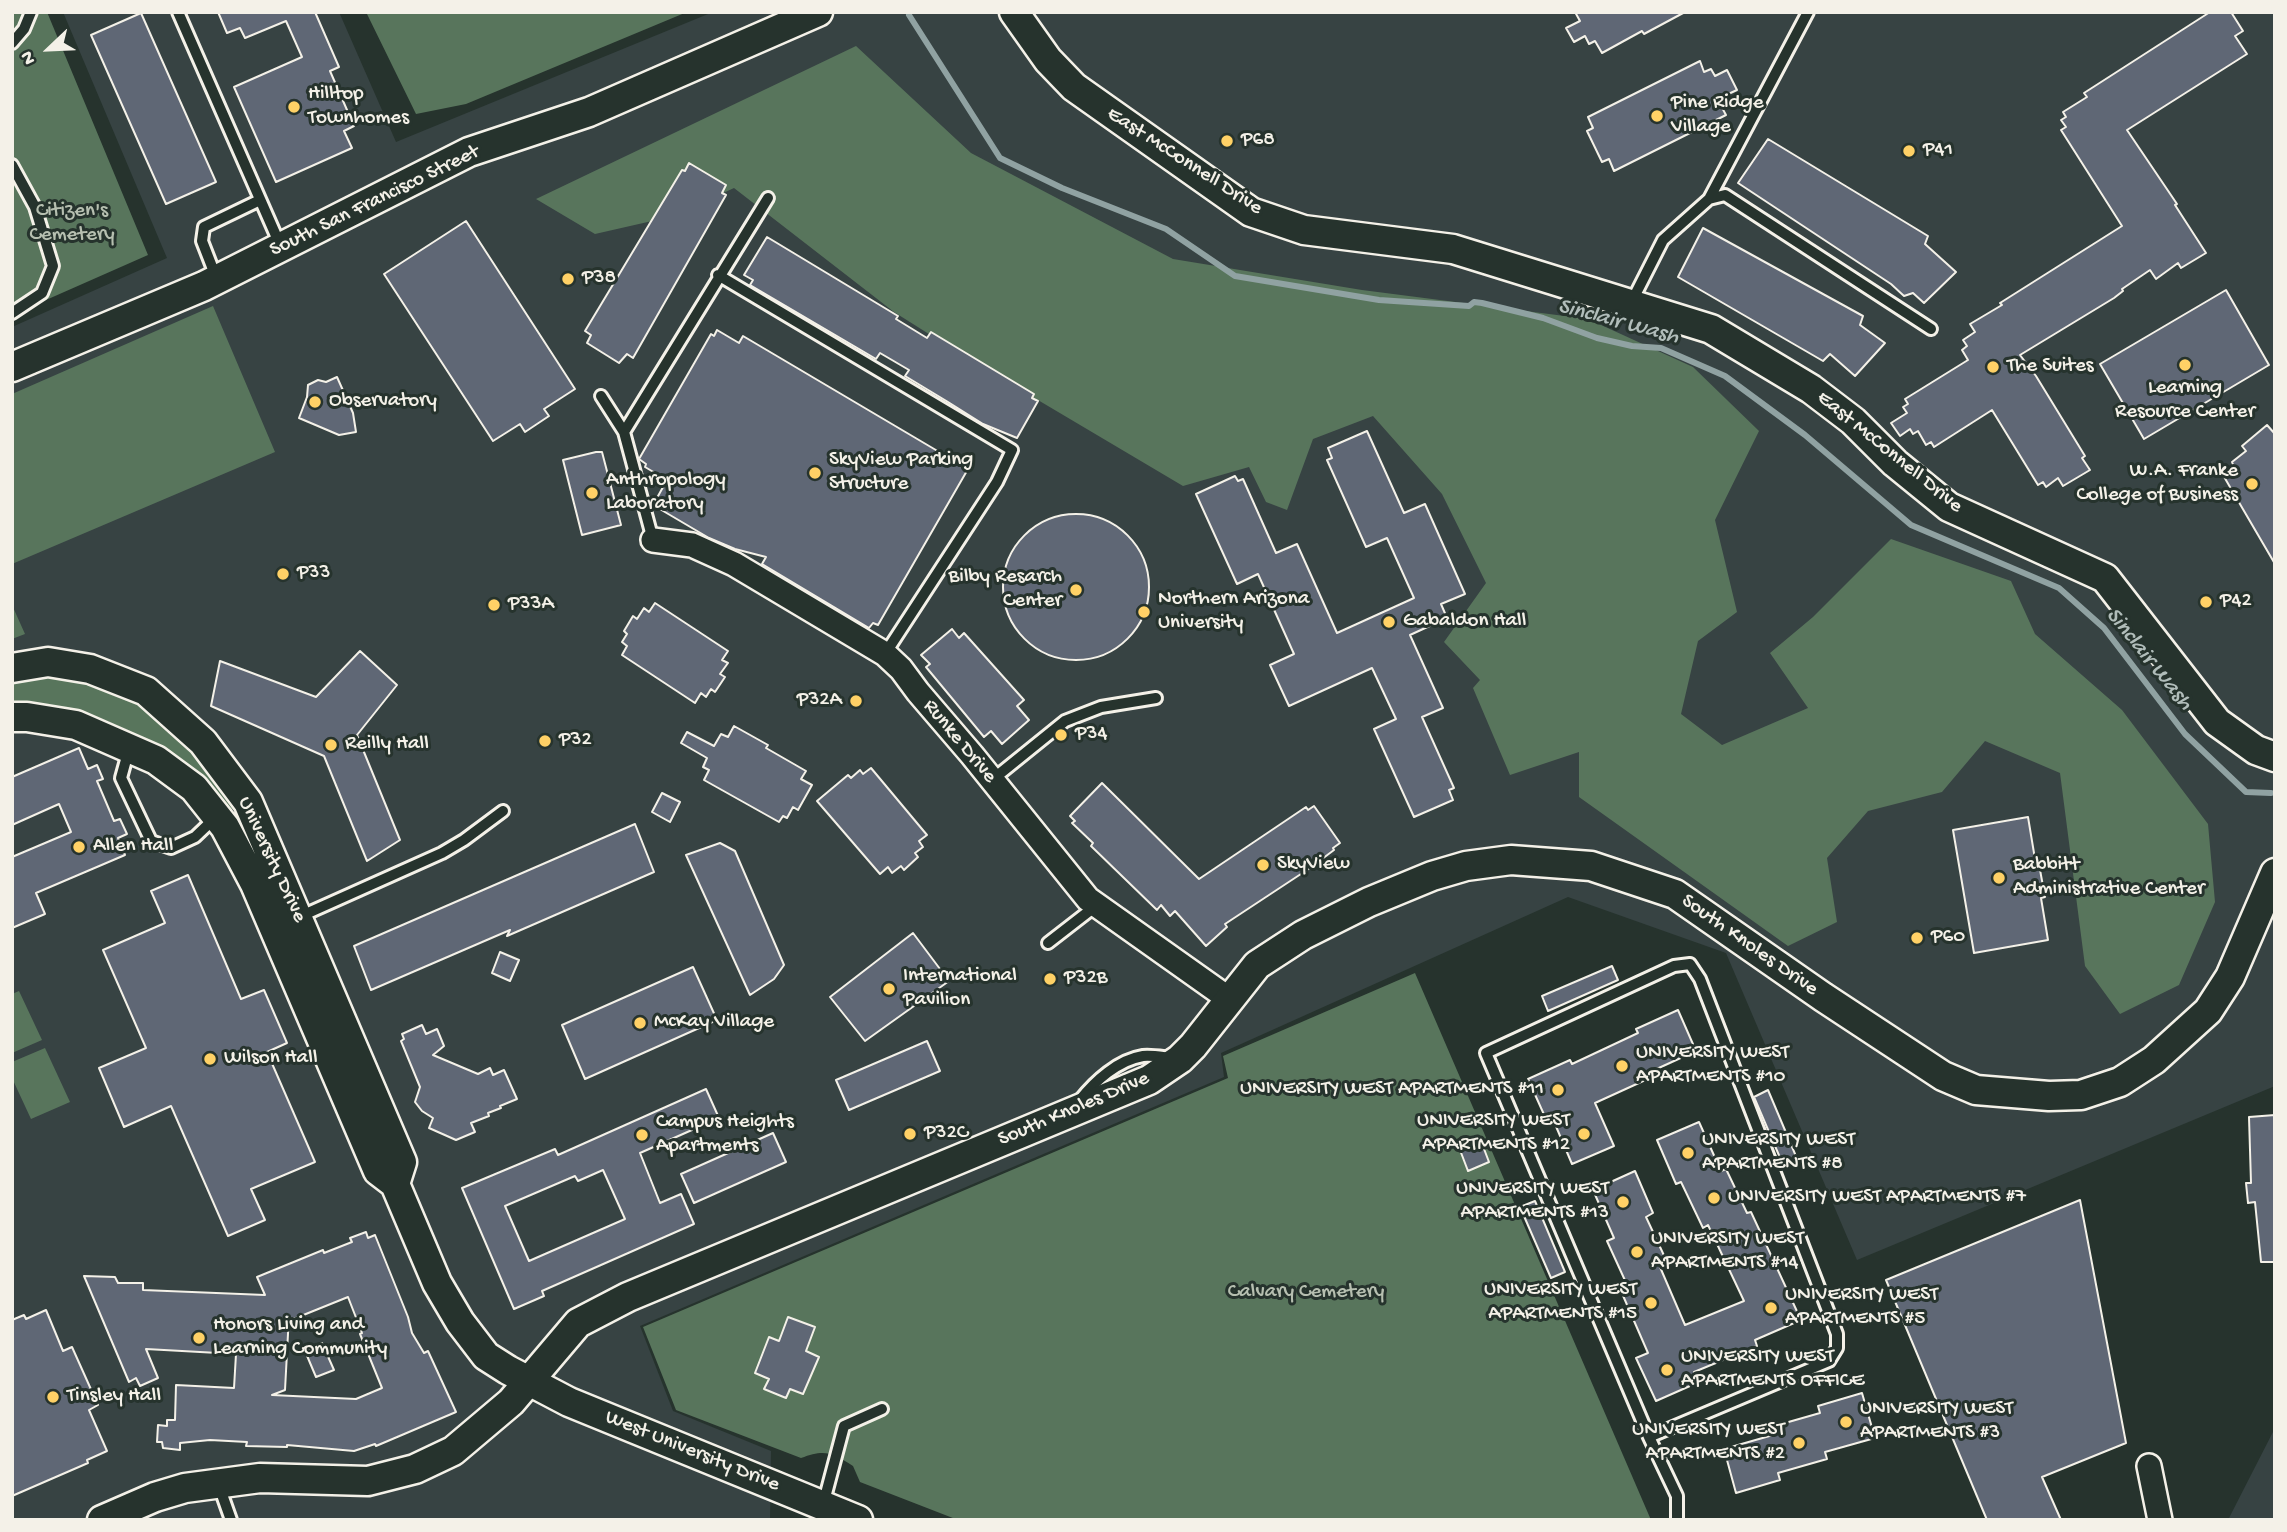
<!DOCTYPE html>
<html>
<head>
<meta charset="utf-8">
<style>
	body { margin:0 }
	#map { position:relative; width:2287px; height:1532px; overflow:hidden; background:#26332d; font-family:"Gochi Hand",sans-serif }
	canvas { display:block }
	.frame { position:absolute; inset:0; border:14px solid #f4f1e8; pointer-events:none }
	.north { position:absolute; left:14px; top:14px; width:70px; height:70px; -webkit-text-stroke:5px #26332d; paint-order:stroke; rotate:247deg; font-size:19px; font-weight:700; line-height:28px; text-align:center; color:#f4f1e8 }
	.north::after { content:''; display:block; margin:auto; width:24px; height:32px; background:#f4f1e8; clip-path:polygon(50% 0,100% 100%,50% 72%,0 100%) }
</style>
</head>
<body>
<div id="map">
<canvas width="2287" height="1532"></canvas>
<div class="frame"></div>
<div class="north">N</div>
</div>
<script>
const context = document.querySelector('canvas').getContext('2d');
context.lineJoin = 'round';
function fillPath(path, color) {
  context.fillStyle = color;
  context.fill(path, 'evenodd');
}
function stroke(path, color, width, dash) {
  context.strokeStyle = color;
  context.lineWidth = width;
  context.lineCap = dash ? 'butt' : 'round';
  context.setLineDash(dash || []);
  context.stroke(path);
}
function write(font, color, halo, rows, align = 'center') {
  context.font = font + ' "Gochi Hand",sans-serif';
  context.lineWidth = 6;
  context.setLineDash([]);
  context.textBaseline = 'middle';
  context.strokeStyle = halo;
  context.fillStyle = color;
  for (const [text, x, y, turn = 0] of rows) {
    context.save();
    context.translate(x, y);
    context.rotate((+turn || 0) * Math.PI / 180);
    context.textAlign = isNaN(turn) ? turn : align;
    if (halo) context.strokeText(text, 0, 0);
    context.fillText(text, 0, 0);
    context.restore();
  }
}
fillPath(new Path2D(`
	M63 12H339L396 142 713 12H2275V1086L1857 1260 1726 953 1568 897 1221 1053 1224 1077 640 1326 673 1411 771 1451 770 1520H12V327L167 258Z
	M2275 1428V1520H2228Z`), '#374343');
fillPath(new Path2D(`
	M12 12H47L148 255 12 315Z
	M369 12H687L466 104 416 114 367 14Z
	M856 46 971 153 1173 259 1362 290 1588 319 1693 367 1759 431 1715 520 1737 612 1698 641 1681 714 1722 745 1808 708 1770 653 1813 617 1891 539 2011 581 2035 634 2122 710 2208 824 2215 902 2179 985 2120 1014 2085 966 2060 773 1985 741 1942 792 1868 811 1827 858 1837 922 1788 946 1579 797V752L1510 775 1473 688 1480 680 1444 642 1486 583 1442 494 1373 416 1313 439 1287 510 1266 502 1249 467 1183 486 967 358 894 312 734 188 674 216 595 234 536 199Z
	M213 306 275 452 12 564V394Z
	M12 605 25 634 12 639Z
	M52 672 85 678 137 702 180 733 236 806 228 814 201 779 149 740 107 721 51 708 12 707V680Z
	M1415 973 1651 1520H958L860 1482 853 1466C832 1452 824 1449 801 1458L676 1410 643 1327 1228 1078 1223 1056Z
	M19 991 42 1040 12 1053V994Z
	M45 1048 70 1102 31 1119 12 1078V1062Z`), '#58755c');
stroke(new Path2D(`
	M909 15 1000 158 1062 188 1166 229 1235 276 1379 300 1469 306 1474 302 1482 303 1543 318 1597 338 1632 346 1661 348 1725 376 1805 435 1911 525 2059 588 2104 628 2185 734 2246 792 2271 793`), '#90a2a2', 6);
const building = new Path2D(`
	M218 12H315L339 67 330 71 354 126 344 131 352 148 276 182 234 87 302 57 286 21 245 38 240 28 227 33Z
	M1575 12H1685L1644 34 1642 31 1602 53 1595 41 1589 44 1585 36 1574 42 1566 28 1580 21Z
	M2210 12H2231L2243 31 2235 36 2247 54 2127 130 2177 204 2175 205 2206 253 2181 268 2178 263 2156 279 2150 270 2122 289 2123 291 2114 298 2020 355 2036 376 2085 456 2082 458 2090 470 2063 486 2058 478 2046 487 2043 482 2038 485 1992 410 1934 447 1931 442 1926 445 1918 431 1913 434 1910 429 1900 436 1891 423 1907 413 1903 407 1908 404 1905 399 1968 360 1962 350 1967 346 1963 340 1975 332 1970 324 2002 305 2000 303 2122 226 2061 130 2066 127 2061 120 2066 117 2063 112 2087 97 2084 93Z
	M141 13 216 182 166 204 91 35Z
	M1700 61 1704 72 1711 69 1715 76 1727 70 1737 90 1724 96 1727 101 1720 104 1726 115 1614 171 1609 159 1602 162 1587 131 1593 128 1588 117Z
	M1768 139 1928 236 1925 244 1956 272 1924 303 1913 293 1904 296 1891 284 1738 183Z
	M689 163 726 185 722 193 726 195 633 358 627 354 619 363 587 343 591 335 585 331 682 170 685 171Z
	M466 221 575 389 544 409 549 416 525 432 520 424 493 441 384 274Z
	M1703 228 1863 316 1860 325 1885 343 1855 376 1830 354 1823 361 1678 277Z
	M767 237 898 316 896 319 927 338 931 332 1034 394 1032 398 1038 401 1017 438 983 424 948 402 905 376 909 370 880 353 876 359 750 285 753 280 744 275Z
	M2226 290 2269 365 2144 439 2100 364Z
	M717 330 739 343 743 336 968 469 878 625 873 623 869 628 762 564 766 557 735 549 709 538 653 505 667 480 645 467 646 464 639 459 711 334 714 336Z
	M337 377 353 413 356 432 339 435 299 418 307 397 308 385 318 380 326 382Z
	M2267 425 2275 434V564L2223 475 2234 467 2232 462 2246 451 2242 446Z
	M1367 431 1404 513 1425 504 1465 594 1441 604 1447 618 1410 635 1443 708 1422 717 1454 788 1449 790 1453 800 1414 817 1374 729 1396 719 1372 668 1289 706 1270 665 1294 654 1258 574 1237 584 1196 494 1235 476 1238 481 1243 479 1276 553 1297 544 1337 633 1414 598 1387 538 1366 547 1327 460 1332 458 1328 448Z
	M596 452H602L621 525 582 535 563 460Z
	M1003 587a73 73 0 1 1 146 0a73 73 0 1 1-146 0Z
	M655 603 728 651 722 660 728 663 720 674 725 677 715 692 711 689 706 697 701 693 695 703 622 655 627 646 622 642 627 634 624 631 633 616 637 619 644 608 649 612Z
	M952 629 959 638 964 633 1024 700 1017 706 1029 720 1002 744 991 731 984 737 926 667 930 664 921 655Z
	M360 651 397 685 357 735 400 840 367 861 324 756 211 706 220 661 316 697Z
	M734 726 768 745 766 748 806 771 801 779 812 785 798 810 793 807 787 818 783 816 779 822 704 780 709 770 703 767 707 758 681 743 687 732 714 746 721 734 728 737Z
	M79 748 88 769 97 765 103 779 97 781 114 821 120 819 127 834 118 838 125 855 36 893 45 914 12 928V857L71 832 59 804 12 825V777Z
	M871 768 927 835 919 841 923 847 915 853 918 857 904 870 901 866 892 873 888 867 880 874 817 801 848 775 851 778 860 770 863 774Z
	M1102 783 1199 879 1306 807 1308 810 1314 806 1340 843 1333 848 1334 850 1310 868 1225 924 1227 927 1206 946 1175 911 1170 916 1161 905 1157 910 1091 846 1093 843 1072 823 1075 821 1070 816Z
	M662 793 680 802 670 822 652 812Z
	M2028 817 2035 859H2038L2045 897 2041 898 2048 940 1974 953 1953 830Z
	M635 824 654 872 507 936 510 930 371 990 354 946Z
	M720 843 735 851 784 965 774 979 750 995 686 855Z
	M188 875 241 999 264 990 287 1043 267 1052 315 1162 251 1189 265 1220 228 1236 171 1106 124 1127 99 1068 146 1048 103 950 165 923 151 891Z
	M913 933 949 981 865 1041 830 997Z
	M500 952 519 960 510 981 492 973Z
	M1612 966 1618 980 1548 1011 1542 996Z
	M693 967 717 1020 585 1079 562 1025Z
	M1678 1010 1696 1051 1650 1072 1652 1077 1595 1103 1614 1146 1572 1164 1552 1117 1546 1119 1528 1079 1570 1060 1572 1064 1638 1033 1636 1029Z
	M422 1025 426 1034 437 1029 444 1046 433 1055 478 1074 490 1068 493 1075 504 1070 517 1099 500 1106 501 1108 488 1113 489 1116 471 1123 475 1132 456 1140 429 1128 433 1118 422 1111 415 1102 420 1087 401 1041 404 1039 402 1034Z
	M927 1041 940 1071 849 1110 836 1080Z
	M706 1089 719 1118 640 1153 660 1203 681 1194 694 1224 542 1291 544 1296 514 1309 462 1188 555 1149 558 1155ZM603 1170 625 1219 529 1261 505 1206 575 1176 578 1181Z
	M1768 1090 1798 1161 1784 1167 1754 1097Z
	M2275 1115V1262H2261L2255 1202 2248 1203 2246 1183H2251L2249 1117Z
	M1699 1122 1721 1171 1726 1169 1747 1213 1751 1212 1801 1320 1755 1340 1757 1346 1694 1372 1699 1382 1656 1401 1636 1358 1648 1353 1621 1291 1628 1287 1607 1241 1614 1238 1593 1190 1635 1171 1653 1213 1646 1217 1668 1264 1660 1267 1685 1325 1744 1301 1708 1225 1703 1228 1681 1182 1676 1184 1657 1140Z
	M773 1133 786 1162 694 1203 681 1174Z
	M1481 1141 1489 1162 1468 1171 1460 1150Z
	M2080 1200 2126 1443 2042 1477 2061 1520H1987L1886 1280Z
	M1535 1201 1565 1272 1551 1278 1520 1207Z
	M366 1232 368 1238 375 1235 408 1317 412 1333 424 1353 428 1351 456 1412 376 1446 375 1444 354 1451 287 1445V1447L246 1446 247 1442 210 1440 180 1443V1450L163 1448 162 1442H157L158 1425 167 1426V1420H175L176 1385 234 1388 236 1354 146 1349 158 1378 140 1386 136 1378 129 1382 84 1276 115 1277 118 1283H143V1290L265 1295 257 1277 323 1250 324 1253 352 1242 350 1238ZM348 1297 362 1333 360 1334 382 1388 356 1399 272 1395 285 1390 289 1315 291 1320Z
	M46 1310 63 1351 72 1347 98 1405 89 1410 107 1451 87 1460 88 1463 12 1496V1320L24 1315 26 1319Z
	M788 1317 815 1327 806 1351 819 1357 803 1394 790 1389 786 1398 764 1389 769 1379 755 1373 769 1337 779 1341Z
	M322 1343 334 1370 316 1377 305 1351Z
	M1862 1393 1875 1438 1825 1452 1827 1459 1778 1473 1780 1480 1736 1493 1724 1449 1773 1435 1771 1427 1820 1413 1818 1406Z`);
fillPath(building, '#5f6775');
stroke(building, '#f4f1e8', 2);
const service = new Path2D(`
	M178 12 281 247
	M12 43 24 29 31 12
	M12 165 35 207 53 266 42 293 12 313
	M1709 199 1725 195 1931 329
	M718 275 1012 450 997 482 885 654
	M216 277 202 241 204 227 260 200
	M1631 303 1663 240 1709 199 1808 12
	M601 396 624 432
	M653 540 624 432 768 198
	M129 749 121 778 151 841 171 848 195 837 216 817
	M992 780 1065 721 1101 707 1156 698
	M299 917 442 853 464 840 503 811
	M1048 943 1097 905
	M1080 1100C1095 1081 1118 1060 1143 1056 1151 1055 1162 1057 1171 1058
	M1649 1437 1829 1361 1837 1348V1334L1700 979 1690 964 1674 966 1486 1053 1649 1437 1677 1496V1520
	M219 1486 231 1520
	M823 1505 844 1426 882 1409`);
const minor = new Path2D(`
	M653 540 692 545 734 564 885 654 901 669 918 692 972 755 1088 899 1229 999
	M2149 1466 2160 1520`);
const tertiary = new Path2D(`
	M1014 12 1048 60 1074 87 1251 212 1304 230 1453 249 1711 329 1811 389 1853 421 1895 463 1949 507 2105 578 2217 722 2256 750 2275 757
	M12 367 204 286 469 152 589 112 818 12
	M12 668 48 662 90 669 146 691 203 742 248 802 402 1162 395 1184
	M12 717H27L76 725 156 760 194 788 225 827 255 884 378 1171 395 1184 437 1283 460 1322 486 1356 508 1370 569 1402 858 1520
	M102 1520 155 1497 185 1488 260 1478 368 1481 415 1469 453 1451 511 1402 578 1323 628 1297 1149 1080 1180 1059 1193 1046 1257 965 1303 935 1369 902 1432 876 1466 866 1511 860 1591 866 1675 894 1823 997 1943 1076 1976 1090 2049 1096 2081 1095 2120 1082 2154 1060 2208 1011 2230 977 2275 873`);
stroke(service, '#f4f1e8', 16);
stroke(minor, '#f4f1e8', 28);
stroke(tertiary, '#f4f1e8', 33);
stroke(service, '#26332d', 10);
stroke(minor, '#26332d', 23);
stroke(tertiary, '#26332d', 28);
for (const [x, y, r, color] of [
	[294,107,7,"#ffd166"],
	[1657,116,7,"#ffd166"],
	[1227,141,7,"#ffd166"],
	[1909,151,7,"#ffd166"],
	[568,279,7,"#ffd166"],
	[2185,365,7,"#ffd166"],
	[1993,367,7,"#ffd166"],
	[315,402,7,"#ffd166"],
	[815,473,7,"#ffd166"],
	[2252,484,7,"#ffd166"],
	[592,493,7,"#ffd166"],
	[283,574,7,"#ffd166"],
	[1076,590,7,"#ffd166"],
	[2206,602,7,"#ffd166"],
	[494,605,7,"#ffd166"],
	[1144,612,7,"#ffd166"],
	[1389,622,7,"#ffd166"],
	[856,701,7,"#ffd166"],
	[1061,735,7,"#ffd166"],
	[545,741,7,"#ffd166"],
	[331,745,7,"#ffd166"],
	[79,847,7,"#ffd166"],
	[1263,865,7,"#ffd166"],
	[1999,878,7,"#ffd166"],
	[1917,938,7,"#ffd166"],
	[1050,979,7,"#ffd166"],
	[889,989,7,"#ffd166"],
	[640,1023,7,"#ffd166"],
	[210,1059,7,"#ffd166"],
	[1622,1066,7,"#ffd166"],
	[1558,1090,7,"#ffd166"],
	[910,1134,7,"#ffd166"],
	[1584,1134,7,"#ffd166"],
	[642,1135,7,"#ffd166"],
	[1688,1153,7,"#ffd166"],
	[1714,1198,7,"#ffd166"],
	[1623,1202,7,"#ffd166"],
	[1637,1252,7,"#ffd166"],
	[1651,1303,7,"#ffd166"],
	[1771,1308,7,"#ffd166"],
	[199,1338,7,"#ffd166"],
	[1667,1370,7,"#ffd166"],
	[53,1397,7,"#ffd166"],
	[1846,1422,7,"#ffd166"],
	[1799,1443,7,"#ffd166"]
]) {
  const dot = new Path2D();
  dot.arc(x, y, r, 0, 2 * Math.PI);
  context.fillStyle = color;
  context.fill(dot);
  stroke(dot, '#26332d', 2.5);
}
write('21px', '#f4f1e8', '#26332d', [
	["Hilltop",308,95],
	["Townhomes",308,119],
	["Pine Ridge",1671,104],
	["Village",1671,128],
	["P68",1241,141],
	["P41",1923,151],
	["P38",582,279],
	["The Suites",2007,367],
	["Learning",2185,389,"center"],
	["Resource Center",2185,413,"center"],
	["Observatory",329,402],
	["SkyView Parking",829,461],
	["Structure",829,485],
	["W.A. Franke",2238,472,"right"],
	["College of Business",2238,496,"right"],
	["Anthropology",606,481],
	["Laboratory",606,505],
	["P33",297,574],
	["Bilby Resarch",1062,578,"right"],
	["Center",1062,602,"right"],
	["Northern Arizona",1158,600],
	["University",1158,624],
	["P42",2220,602],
	["P33A",508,605],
	["Gabaldon Hall",1403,622],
	["P32A",842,701,"right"],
	["P34",1075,735],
	["P32",559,741],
	["Reilly Hall",345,745],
	["Allen Hall",93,847],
	["SkyView",1277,865],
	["Babbitt",2013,866],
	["Administrative Center",2013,890],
	["P60",1931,938],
	["International",903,977],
	["Pavilion",903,1001],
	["P32B",1064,979],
	["McKay Village",654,1023],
	["UNIVERSITY WEST",1636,1054],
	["APARTMENTS #10",1636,1078],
	["Wilson Hall",224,1059],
	["UNIVERSITY WEST APARTMENTS #11",1544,1090,"right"],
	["UNIVERSITY WEST",1570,1122,"right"],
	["APARTMENTS #12",1570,1146,"right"],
	["Campus Heights",656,1123],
	["Apartments",656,1147],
	["P32C",924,1134],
	["UNIVERSITY WEST",1702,1141],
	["APARTMENTS #8",1702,1165],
	["UNIVERSITY WEST",1609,1190,"right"],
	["APARTMENTS #13",1609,1214,"right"],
	["UNIVERSITY WEST APARTMENTS #7",1728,1198],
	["UNIVERSITY WEST",1651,1240],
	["APARTMENTS #14",1651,1264],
	["UNIVERSITY WEST",1637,1291,"right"],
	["APARTMENTS #15",1637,1315,"right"],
	["UNIVERSITY WEST",1785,1296],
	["APARTMENTS #5",1785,1320],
	["Honors Living and",213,1326],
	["Learning Community",213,1350],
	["UNIVERSITY WEST",1681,1358],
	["APARTMENTS OFFICE",1681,1382],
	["Tinsley Hall",67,1397],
	["UNIVERSITY WEST",1860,1410],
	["APARTMENTS #3",1860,1434],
	["UNIVERSITY WEST",1785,1431,"right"],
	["APARTMENTS #2",1785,1455,"right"]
], 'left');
write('21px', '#f4f1e8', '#26332d', [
	["East McConnell Drive",1184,162,33],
	["South San Francisco Street",375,202,-26],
	["East McConnell Drive",1889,453,39],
	["Runke Drive",959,742,50],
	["University Drive",271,860,65],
	["South Knoles Drive",1749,946,35],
	["South Knoles Drive",1074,1110,-23],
	["West University Drive",692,1452,22]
]);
write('21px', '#b6bfb0', '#26332d', [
	["Citizen's",72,212],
	["Cemetery",72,236],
	["Calvary Cemetery",1306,1293]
]);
write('italic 23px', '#b1bdba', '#26332d', [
	["Sinclair Wash",1618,323,15],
	["Sinclair Wash",2148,660,51]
]);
</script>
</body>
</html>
